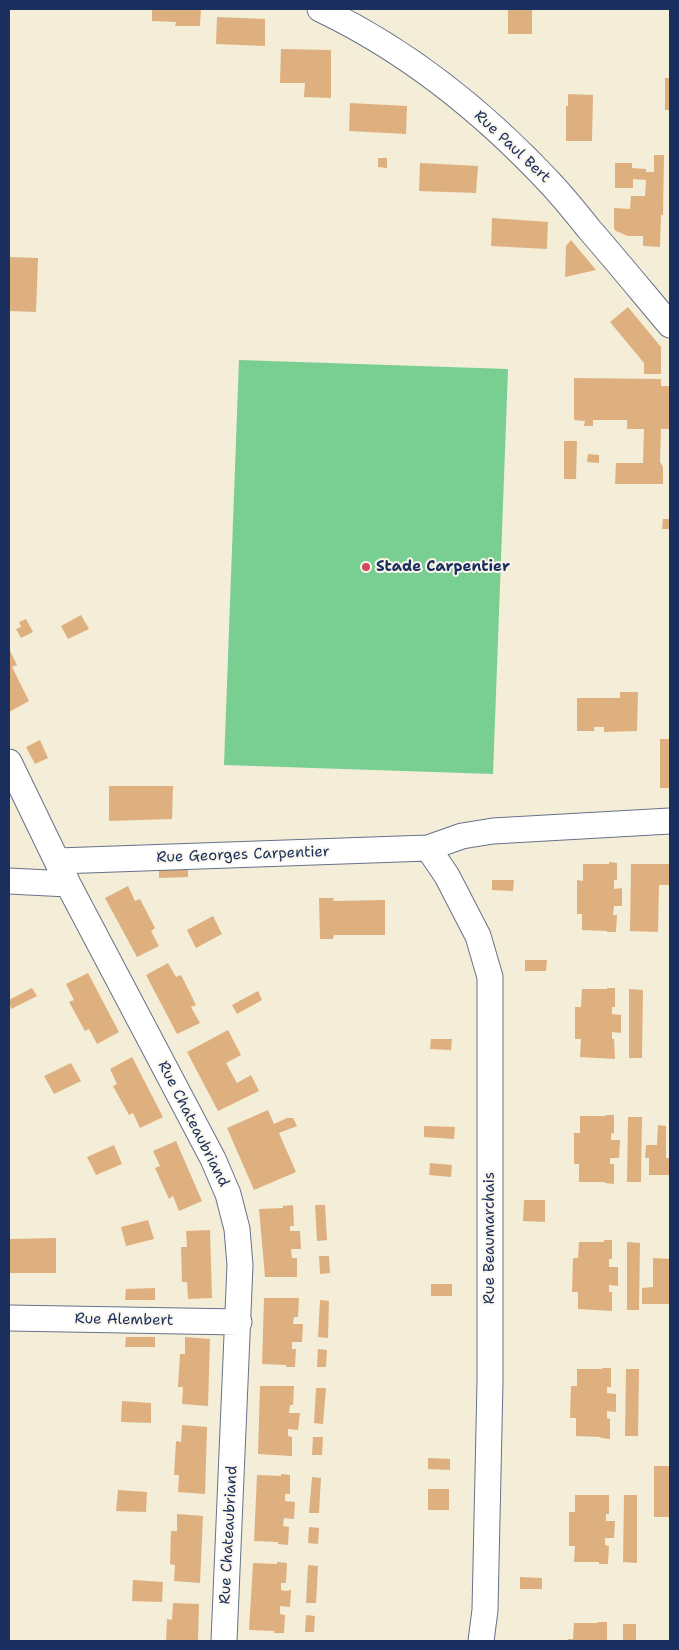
<!DOCTYPE html>
<html>
<head>
<meta charset="utf-8">
<style>
	body { margin:0 }
	#map { position:relative; width:679px; height:1650px; overflow:hidden; background:#f4edd7; font-family:"Shantell Sans",sans-serif }
	canvas { display:block }
	.frame { position:absolute; inset:0; border:10px solid #1b2f5e; pointer-events:none }
</style>
</head>
<body>
<div id="map">
<canvas width="679" height="1650"></canvas>
<div class="frame"></div>
</div>
<script>
const context = document.querySelector('canvas').getContext('2d');
context.lineJoin = 'round';
function fillPath(path, color) {
  context.fillStyle = color;
  context.fill(path, 'evenodd');
}
function stroke(path, color, width, dash) {
  context.strokeStyle = color;
  context.lineWidth = width;
  context.lineCap = dash ? 'butt' : 'round';
  context.setLineDash(dash || []);
  context.stroke(path);
}
function write(font, color, halo, rows, align = 'center') {
  context.font = font + ' "Shantell Sans",sans-serif';
  context.lineWidth = 4;
  context.setLineDash([]);
  context.textBaseline = 'middle';
  context.strokeStyle = halo;
  context.fillStyle = color;
  for (const [text, x, y, turn = 0] of rows) {
    context.save();
    context.translate(x, y);
    context.rotate((+turn || 0) * Math.PI / 180);
    context.textAlign = isNaN(turn) ? turn : align;
    if (halo) context.strokeText(text, 0, 0);
    context.fillText(text, 0, 0);
    context.restore();
  }
}
fillPath(new Path2D(`
	M239 360 508 369 493 774 224 765Z`), '#79ce92');
fillPath(new Path2D(`
	M152 9H201L200 26H175L176 22 152 21Z
	M508 9H532V34H508Z
	M217 17 265 19V46L216 44Z
	M281 49 331 50V98L304 97 305 83H280Z
	M665 78H670V110H665Z
	M568 94 593 95 592 141H566V106H568Z
	M350 103 407 106 406 134 349 131Z
	M654 155H664L663 215H661L660 247 643 246V236H628L616 231 614 229V208L630 209 631 196H645L646 180 633 179V188H615V163H632V168L646 169V172H654Z
	M378 158H387V168L378 167Z
	M420 163 478 166 476 193 419 191Z
	M492 218 548 222 547 249 491 246Z
	M571 240 596 270 565 277 566 246Z
	M9 257 38 258 36 312 9 311Z
	M628 307 661 347V374H644V363L610 322Z
	M574 378 661 379V386H670V429H661L660 462 663 467V484H615L616 463H643L644 429H627V420H593V426H584L585 421 574 420Z
	M564 441H577L576 479H564Z
	M588 454 599 455V463L587 462Z
	M663 519H670V529H662Z
	M81 615 89 629 68 639 61 626Z
	M26 619 33 632 21 638 16 629 21 627 19 622Z
	M9 649 17 665 12 667 29 701 9 712Z
	M620 692H638L637 731 604 732V727H594V731H577V698H620Z
	M660 739H670V788H660Z
	M40 740 48 758 35 764 26 747Z
	M109 786H173L172 819 109 821Z
	M609 862 617 863V880H614V889L622 888V906H614L613 915H617L616 932H607V931L582 930V914H577V880L583 881V864H609Z
	M631 864H670V885H659L658 932 630 931Z
	M188 866V877L159 878V867Z
	M492 880H514L513 891 492 890Z
	M128 886 135 901 140 899 155 928 151 931 159 946 137 957 105 898Z
	M319 898H334L333 901 385 900V935H334L333 939H320Z
	M213 916 222 934 196 948 187 930Z
	M525 960H547L546 971H525Z
	M168 963 176 977 181 975 196 1005 191 1007 200 1023 177 1034 146 975Z
	M88 973 119 1032 97 1044 89 1029 85 1031 69 1002 74 1000 66 984Z
	M32 988 37 996 11 1009 9 1000Z
	M607 988H615V1007H612V1014L621 1015V1033L612 1032V1039H614L615 1059 580 1057 581 1039H575V1007H581L582 989H607Z
	M629 989 643 990 642 1058H629Z
	M258 991 262 1000 237 1014 232 1005Z
	M228 1030 241 1055 226 1063 237 1083 251 1075 259 1091 218 1111 187 1052Z
	M431 1039H452L451 1050 430 1049Z
	M132 1057 163 1117 140 1128 133 1113 129 1115 113 1086 117 1084 110 1069Z
	M71 1063 81 1081 54 1094 44 1076Z
	M268 1110 274 1124 287 1118H293L297 1126 279 1133 296 1172 254 1190 227 1128Z
	M606 1115H614V1133L611 1134V1140H620L619 1158H610V1164H614V1184L605 1183V1182H579V1164H574V1133H580V1116H606Z
	M628 1117H642L641 1182H627Z
	M658 1125 666 1126V1158H670V1175H649V1158H645L646 1145H657Z
	M424 1126 455 1127 454 1139 424 1137Z
	M176 1141 202 1201 179 1211 173 1196 169 1199 155 1168 160 1166 153 1151Z
	M114 1145 122 1164 96 1175 87 1157Z
	M430 1163 452 1165 451 1177 429 1175Z
	M524 1200H545V1222L523 1221Z
	M293 1205 294 1226H290V1231H300L301 1249H291L292 1258H297V1277H265L259 1209 283 1208V1206Z
	M315 1205H325L327 1240 317 1241Z
	M148 1220 154 1239 126 1246 121 1227Z
	M210 1230 212 1298 188 1299 187 1282H182L181 1247H187L186 1231Z
	M56 1238V1273H9V1239Z
	M604 1240H612V1259H609V1267H618V1286L609 1285V1292H612V1311L578 1309V1292H572L573 1258H578L579 1242H604Z
	M627 1242 640 1243 639 1310H627Z
	M319 1256H329L330 1273 320 1274Z
	M653 1258 670 1259V1304H642V1288L653 1287Z
	M431 1284H452V1296H431Z
	M155 1288V1300H125L126 1289Z
	M264 1298H299L298 1317H294L293 1324H303L302 1342H292V1349H296L295 1367H286V1365L262 1364Z
	M320 1300 329 1301 328 1338 318 1337Z
	M126 1337H155V1347H125Z
	M185 1337 210 1339 208 1406 182 1404 183 1387H178L180 1354H185Z
	M318 1349 327 1350 326 1367H317Z
	M602 1368H611V1387H607V1393L616 1394V1412L607 1411V1418L610 1419V1439L601 1438 600 1437 576 1436V1418H570L571 1386H577V1369H602Z
	M626 1369H639L638 1436H625Z
	M260 1386H294L293 1405H290L289 1413H300L298 1430 288 1429V1436L292 1437V1456L258 1454Z
	M316 1388H326L323 1424 314 1423Z
	M122 1401 151 1403V1423L121 1422Z
	M182 1425 207 1427 205 1494 178 1492 179 1475H174L175 1459 176 1441 181 1442Z
	M313 1437H323L322 1455H312Z
	M428 1458 450 1459V1470L428 1469Z
	M654 1466H670V1517H654Z
	M281 1474 290 1475V1494H285V1501L295 1502 294 1519 284 1518 283 1526 289 1527 288 1545 278 1544V1542L254 1541 257 1475 281 1476Z
	M312 1477 321 1478 319 1513H309Z
	M428 1489H449V1510H428Z
	M118 1490 147 1492 146 1512 116 1511Z
	M575 1495H609V1514H606V1521H615L614 1538H605V1545L609 1546 608 1564H599V1562H574L575 1546H569V1512H575Z
	M624 1495H637V1563L623 1562Z
	M177 1514 203 1516 200 1583 174 1581 175 1565 170 1564 171 1531H177Z
	M309 1527 319 1528 318 1544 308 1543Z
	M277 1562 287 1563 286 1583H281V1590L286 1591 291 1590 290 1607 280 1606V1614L285 1615 284 1633H274V1631L249 1630 253 1563 277 1564Z
	M308 1565 318 1566 316 1603H306Z
	M520 1577 542 1578V1589H520Z
	M133 1580 163 1582 162 1602 132 1601Z
	M173 1603 199 1604 198 1641H166L167 1619 172 1620Z
	M306 1615 315 1616 314 1632H305Z
	M598 1622H607V1640L568 1641V1639H573L574 1623H598Z
	M623 1624H636V1641H623Z`), '#dfb07f');
const street = new Path2D(`
	M320 9C408 51 486 114 552 185 565 199 577 214 589 229 616 260 643 293 670 325
	M9 762 68 884 213 1159 228 1194 237 1229 240 1265 224 1641
	M428 848 447 876 478 936 490 977V1382L485 1610 481 1641
	M58 861 428 848 462 836 493 831 670 821
	M9 881 68 884
	M9 1318 239 1322`);
stroke(street, '#677288', 27);
stroke(street, '#fff', 25);
for (const [x, y, r, color] of [
	[366,567,5,"#d1495b"]
]) {
  const dot = new Path2D();
  dot.arc(x, y, r, 0, 2 * Math.PI);
  context.fillStyle = color;
  context.fill(dot);
  stroke(dot, '#fbf7ec', 2);
}
write('15px', '#1b2f5e', '#fbf7ec', [
	["Rue Paul Bert",512,147,43],
	["Rue Georges Carpentier",243,855,-2],
	["Rue Chateaubriand",193,1124,63],
	["Rue Beaumarchais",490,1238,-90],
	["Rue Alembert",124,1320,1],
	["Rue Chateaubriand",229,1535,-87]
]);
write('bold 15px', '#1b2f5e', '#fbf7ec', [
	["Stade Carpentier",376,567]
], 'left');
</script>
</body>
</html>
